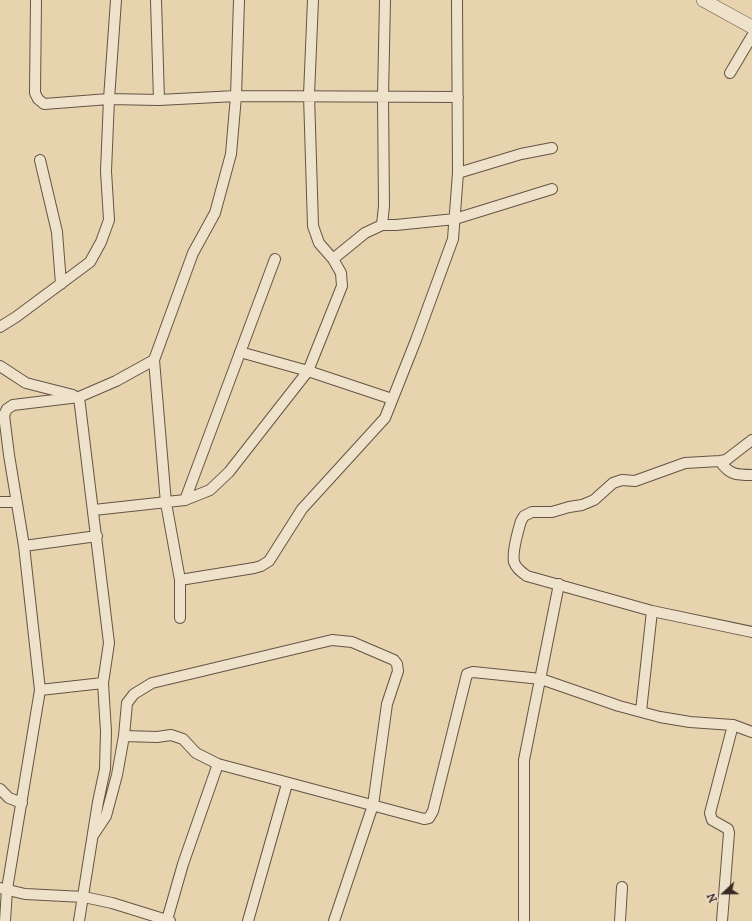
<!DOCTYPE html>
<html>
<head>
<meta charset="utf-8">
<style>
	body { margin:0 }
	#map { position:relative; width:752px; height:921px; overflow:hidden; background:#e7d3ad; font-family:"IM FELL DW Pica",serif }
	canvas { display:block }
	.north { position:absolute; left:704px; top:873px; width:40px; height:40px; -webkit-text-stroke:3px #efe2ca; paint-order:stroke; rotate:248deg; font-size:11px; font-weight:700; line-height:16px; text-align:center; color:#3a2a23 }
	.north::after { content:''; display:block; margin:auto; width:14px; height:18px; background:#3a2a23; clip-path:polygon(50% 0,100% 100%,50% 72%,0 100%) }
</style>
</head>
<body>
<div id="map">
<canvas width="752" height="921"></canvas>
<div class="north">N</div>
</div>
<script>
const context = document.querySelector('canvas').getContext('2d');
context.lineJoin = 'round';
function stroke(path, color, width, dash) {
  context.strokeStyle = color;
  context.lineWidth = width;
  context.lineCap = dash ? 'butt' : 'round';
  context.setLineDash(dash || []);
  context.stroke(path);
}
const minor = new Path2D(`
	M36 0 35 93 38 99 44 104 109 99 159 100 236 96 458 97
	M156 0 159 100
	M385 0 383 97 384 206 382 225H396L455 219 552 189
	M730 73 752 36
	M40 160 57 232 61 284
	M458 173 521 154 552 148
	M333 259 365 233 382 225
	M0 327 16 317 90 262 101 242 109 220 106 171 109 99 116 0
	M240 352 308 371 392 399
	M154 360 166 503 180 580V618
	M0 366 26 383 73 395
	M752 440 726 460 720 461 685 463 635 481 622 480 613 483 594 500 582 505 569 507 552 512H532L524 516 521 521C518 531 512 552 514 562 516 568 521 572 527 576L652 611 752 632
	M720 461C729 475 737 475 752 475
	M185 500 275 259
	M0 502H16
	M94 510 185 500 210 490 229 472 308 371 342 286 341 273 333 259 319 243 313 226 309 95 313 0
	M24 546 97 536
	M180 580 254 568 261 566 269 561 302 509 385 418 416 340 453 239 458 173 457 0
	M40 690 103 683
	M641 711 652 611
	M124 736 157 737 171 735 183 739 196 753 218 764 424 819 429 818 433 811 467 674 473 672 541 679 619 706 660 717 690 722 733 725 752 732
	M0 789 9 798 22 803
	M94 834 106 816 117 775 124 736 127 703 134 694 152 683 332 640 352 642 394 660 397 664 398 671 387 704 373 805 334 921
	M0 888 25 894 84 897 112 903 170 921
	M167 920 183 864 218 764
	M5 921 7 889 40 690 24 546 9 455 4 415 7 409 13 405 79 397 116 381 154 360 193 253 215 213 231 154 236 96 239 0
	M79 921 98 802 105 769 106 732 103 683 109 643 79 397
	M248 921 287 784
	M524 921V760L559 584
	M620 921 622 887
	M722 921 729 833 728 829 712 820 710 813 733 725`);
const tertiary = new Path2D(`
	M703 0 752 27`);
stroke(minor, '#655446', 12);
stroke(tertiary, '#655446', 14);
stroke(minor, '#efe2ca', 10);
stroke(tertiary, '#efe2ca', 13);
</script>
</body>
</html>
